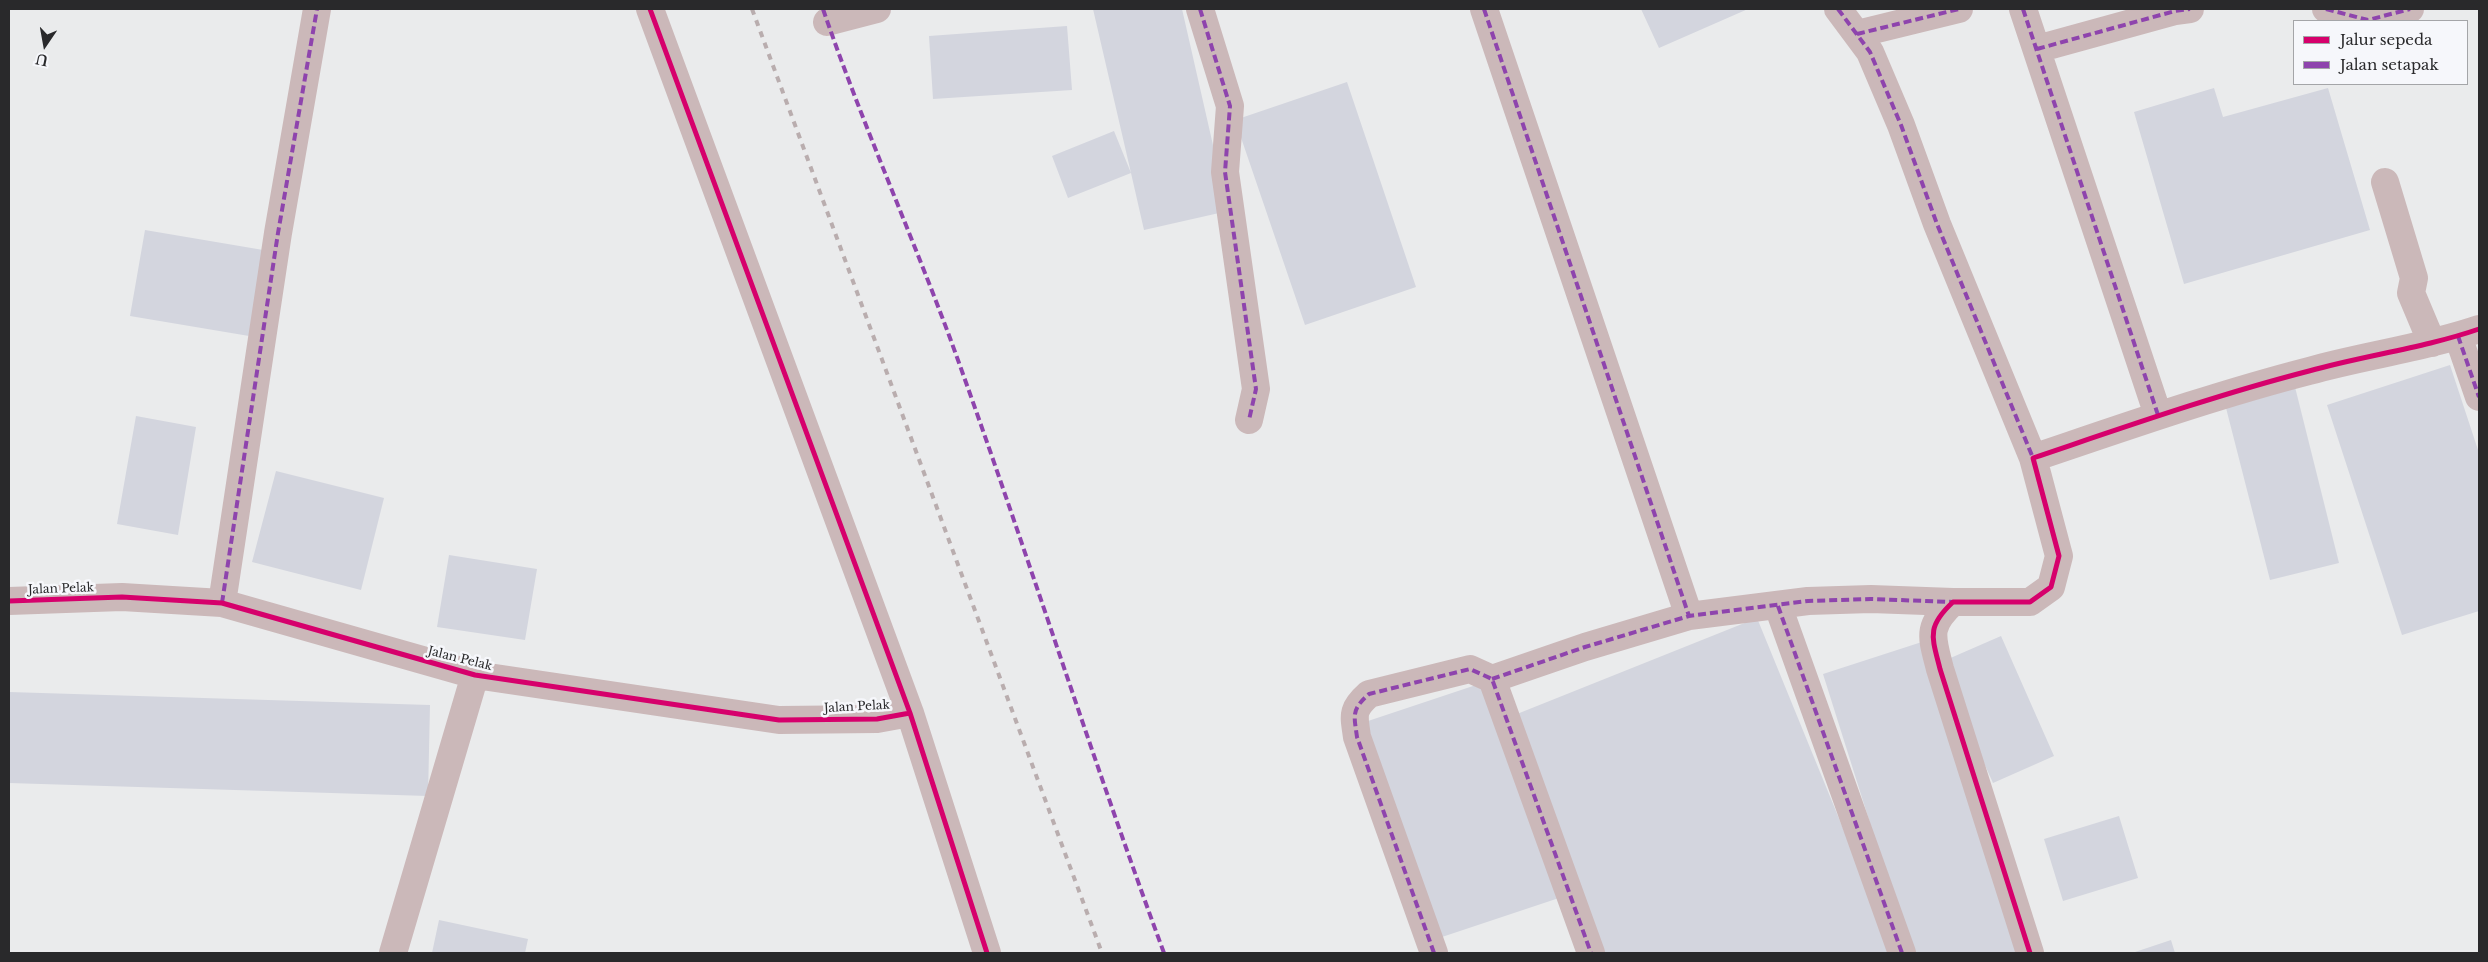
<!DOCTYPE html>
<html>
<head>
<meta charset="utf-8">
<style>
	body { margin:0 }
	#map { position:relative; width:2488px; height:962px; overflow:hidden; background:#eaebec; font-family:"Libre Baskerville",serif }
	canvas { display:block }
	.frame { position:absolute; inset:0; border:10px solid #29292b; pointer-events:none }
	.legend { position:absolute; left:2293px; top:20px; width:175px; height:65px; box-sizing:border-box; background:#f6f7fb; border:1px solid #a4a5a8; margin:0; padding:6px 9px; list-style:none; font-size:15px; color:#29292b }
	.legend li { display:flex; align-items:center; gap:10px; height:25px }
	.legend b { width:25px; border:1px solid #a4a5a8 }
	.north { position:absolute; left:20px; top:20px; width:50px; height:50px; -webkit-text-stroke:4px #f6f7fb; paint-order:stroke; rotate:192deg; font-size:14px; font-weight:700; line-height:20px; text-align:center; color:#29292b }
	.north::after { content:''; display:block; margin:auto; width:18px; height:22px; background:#29292b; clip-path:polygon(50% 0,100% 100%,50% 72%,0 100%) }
</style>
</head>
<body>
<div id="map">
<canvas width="2488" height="962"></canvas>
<div class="frame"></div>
<ul class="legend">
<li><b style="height:6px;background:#d6006c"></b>Jalur sepeda</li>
<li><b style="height:6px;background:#8e44ad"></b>Jalan setapak</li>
</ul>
<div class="north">U</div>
</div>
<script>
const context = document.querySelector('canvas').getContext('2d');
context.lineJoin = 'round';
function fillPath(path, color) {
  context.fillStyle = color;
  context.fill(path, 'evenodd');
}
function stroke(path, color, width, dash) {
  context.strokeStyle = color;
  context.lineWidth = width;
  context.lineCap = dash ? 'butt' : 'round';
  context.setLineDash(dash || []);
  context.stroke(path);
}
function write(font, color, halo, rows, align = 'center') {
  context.font = font + ' "Libre Baskerville",serif';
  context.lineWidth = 5;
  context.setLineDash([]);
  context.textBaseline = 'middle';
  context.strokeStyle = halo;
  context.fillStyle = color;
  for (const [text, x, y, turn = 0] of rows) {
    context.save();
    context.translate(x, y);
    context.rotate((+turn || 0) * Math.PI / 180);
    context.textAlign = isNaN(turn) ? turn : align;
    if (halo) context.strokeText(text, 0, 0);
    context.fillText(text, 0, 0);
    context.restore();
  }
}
fillPath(new Path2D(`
	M1093 9H1182L1228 211 1144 230 1131 173 1068 198 1052 156 1114 131 1131 173Z
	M1641 9H1748L1659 48Z
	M1067 26 1072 90 933 99 929 36Z
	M1347 82 1416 287 1305 325 1235 120Z
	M2214 88 2223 117 2328 88 2370 230 2184 284 2134 112Z
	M145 230 275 252 261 338 130 316Z
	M2450 365 2479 453V611L2402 635 2327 405Z
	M2295 387 2339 563 2270 580 2225 404Z
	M136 416 196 427 178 535 117 524Z
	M276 471 384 498 361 590 252 562Z
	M449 555 537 569 525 640 437 627Z
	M1757 618 1894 953H1602L1507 718Z
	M2001 636 2054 756 1993 783 1939 663Z
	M1928 640 2026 953H1911L1823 674Z
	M1485 682 1559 898 1433 940 1359 724Z
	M9 692 430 705 428 796 9 783Z
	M2119 816 2138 878 2063 901 2044 839Z
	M439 920 528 939 525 953H432Z
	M2171 940 2175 953H2132Z`), '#d3d5de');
stroke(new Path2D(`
	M650 9 910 713 987 953
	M1200 9 1230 106 1225 172 1256 389 1249 420
	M1484 9 1689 616
	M1838 9 1870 52 1901 125 1937 224 2033 458
	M2023 9 2158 415
	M2326 9 2368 20 2410 9
	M827 22 877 9
	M1857 34 1959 9
	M2037 49 2175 11 2190 9
	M2385 182 2414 278 2411 293 2432 343
	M2458 336 2479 397
	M9 601 122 597 222 603 475 675 779 720 877 719 910 713
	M222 603 278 233 317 9
	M1778 606 1902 953
	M1492 679 1585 647 1689 616 1808 601 1871 599 1953 602
	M393 953 475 675
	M1434 953 1357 737C1354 715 1351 710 1369 694L1470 669 1492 679 1591 953
	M2030 953 1940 669C1932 637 1926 627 1953 602H2030L2051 587 2059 556 2033 458C2125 427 2216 395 2309 371 2366 355 2424 348 2479 329`), '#cbb8b9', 28);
stroke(new Path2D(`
	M752 9 1102 953`), '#b9adae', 4, [6, 6]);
stroke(new Path2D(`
	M823 9C861 120 909 228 950 338 1024 542 1089 750 1164 953
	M1200 9 1230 106 1225 172 1256 389 1249 420
	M1484 9 1689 616
	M1838 9 1870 52 1901 125 1937 224 2033 458
	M2023 9 2158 415
	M2326 9 2368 20 2410 9
	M1857 34 1959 9
	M2037 49 2175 11 2190 9
	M2458 336 2479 397
	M222 603 278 233 317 9
	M1778 606 1902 953
	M1492 679 1585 647 1689 616 1808 601 1871 599 1953 602
	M1434 953 1357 737C1354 715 1351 710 1369 694L1470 669 1492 679 1591 953`), '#8e44ad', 4, [8, 4]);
stroke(new Path2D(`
	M650 9 910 713 987 953
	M9 601 122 597 222 603 475 675 779 720 877 719 910 713
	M2030 953 1940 669C1932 637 1926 627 1953 602H2030L2051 587 2059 556 2033 458C2125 427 2216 395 2309 371 2366 355 2424 348 2479 329`), '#d6006c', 5);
write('12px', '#29292b', '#f6f7fb', [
	["Jalan Pelak",61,589,-2],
	["Jalan Pelak",460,659,14],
	["Jalan Pelak",857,707,-3]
]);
</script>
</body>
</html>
